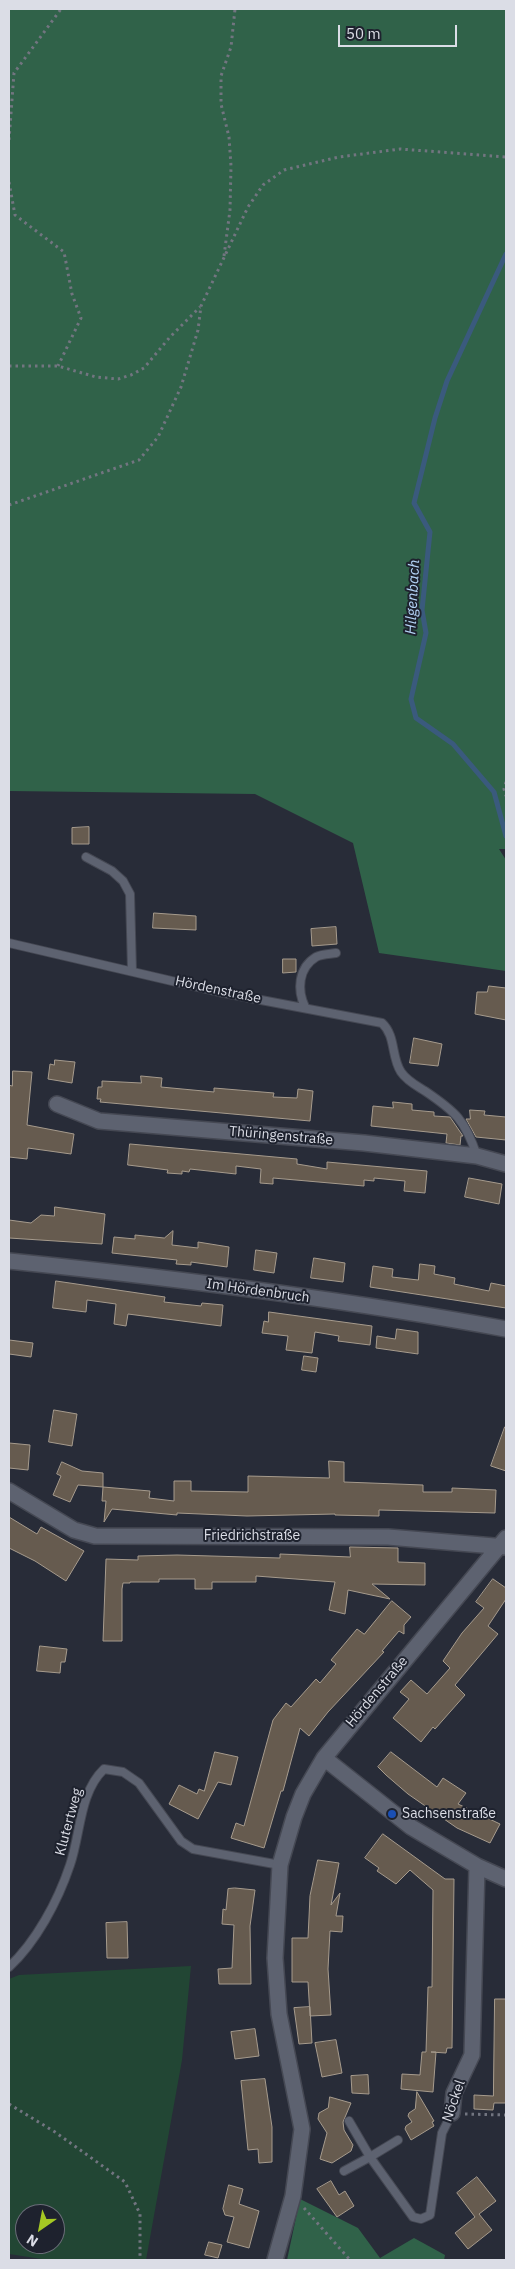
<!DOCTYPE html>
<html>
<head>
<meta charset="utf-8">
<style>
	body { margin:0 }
	#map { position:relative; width:515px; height:2269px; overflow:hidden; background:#282c38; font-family:"IBM Plex Sans",sans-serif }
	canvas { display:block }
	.frame { position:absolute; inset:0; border:10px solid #dbdde6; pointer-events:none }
	.north { position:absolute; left:15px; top:2204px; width:50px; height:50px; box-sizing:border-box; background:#1e222e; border:1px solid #6a6d78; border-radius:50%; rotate:213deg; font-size:14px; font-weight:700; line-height:20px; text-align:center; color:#dbdde6 }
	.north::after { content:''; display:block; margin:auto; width:18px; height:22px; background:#a5c823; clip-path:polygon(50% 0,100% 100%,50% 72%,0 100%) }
	.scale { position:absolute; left:338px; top:25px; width:119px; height:22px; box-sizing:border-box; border:2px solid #dbdde6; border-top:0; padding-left:6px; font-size:15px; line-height:18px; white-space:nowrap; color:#dbdde6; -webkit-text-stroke:4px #1e222e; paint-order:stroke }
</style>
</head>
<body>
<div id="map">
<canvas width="515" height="2269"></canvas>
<div class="frame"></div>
<div class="north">N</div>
<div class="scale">50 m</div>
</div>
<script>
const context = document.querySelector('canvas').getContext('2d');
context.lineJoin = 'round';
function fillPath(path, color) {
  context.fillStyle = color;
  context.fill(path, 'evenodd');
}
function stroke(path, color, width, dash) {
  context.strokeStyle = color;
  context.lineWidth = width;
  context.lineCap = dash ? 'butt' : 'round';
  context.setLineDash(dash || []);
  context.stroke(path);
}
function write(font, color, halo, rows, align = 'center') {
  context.font = font + ' "IBM Plex Sans",sans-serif';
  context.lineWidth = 4;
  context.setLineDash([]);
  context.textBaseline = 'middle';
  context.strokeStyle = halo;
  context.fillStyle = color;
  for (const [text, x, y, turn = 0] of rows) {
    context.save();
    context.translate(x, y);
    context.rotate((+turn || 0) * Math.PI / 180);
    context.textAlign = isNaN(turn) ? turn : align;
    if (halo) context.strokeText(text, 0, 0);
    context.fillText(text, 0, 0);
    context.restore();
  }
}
fillPath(new Path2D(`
	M191 1966 182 2060 146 2260H48L9 2254V1979L19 1975ZM25 2214H55V2244H25Z`), '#224634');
fillPath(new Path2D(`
	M9 9H506V849H499L506 860V971L379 953 353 843 255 794 9 791Z
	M300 2199 358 2228 380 2258 414 2238 445 2255 444 2260H287Z`), '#306249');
stroke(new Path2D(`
	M506 254 447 381 435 418 414 503 430 532 422 610 426 633 411 699 416 718 453 744 494 792 506 836`), '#3a5a7d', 5);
const building = new Path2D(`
	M89 827V844H72V828Z
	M154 913 196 916V930L153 928Z
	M336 927 337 944 312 946 311 929Z
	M283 959H296V972L283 973Z
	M489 986 506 988V1020L475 1014 477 992H487Z
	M414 1038 442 1044 438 1066 410 1063Z
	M55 1060 75 1062 72 1083 48 1079 50 1064 54 1065Z
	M13 1071 32 1072 27 1125 74 1134 71 1154 28 1148 27 1159 9 1157V1085L12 1086Z
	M141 1076 162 1078 161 1087 214 1092V1088L274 1093 273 1097 297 1098 298 1089 313 1091 310 1121 100 1102 101 1099H97L98 1087H102V1081L141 1083Z
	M393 1102 412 1104V1110L434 1112V1116L450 1117 463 1136H461L460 1145 446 1143 447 1134 371 1126 373 1106 393 1108Z
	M470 1110 485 1111 484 1115 506 1117V1140L476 1137 466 1119H470Z
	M130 1144 297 1159V1164L327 1169V1162L427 1171 425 1193 404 1191 405 1181 374 1178V1181L364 1180V1186L273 1178V1184L260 1183 261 1169 236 1166V1174L190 1169 189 1172 182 1171V1174L167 1173 168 1170 128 1165Z
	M469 1178 502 1184 499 1204 465 1197Z
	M55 1207 105 1214 102 1244 9 1238V1220L31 1223 41 1215 54 1216Z
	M173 1231 172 1245 198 1248V1242L229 1247 227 1267 191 1262V1265L176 1264 177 1260 112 1253 114 1237 135 1239V1235L164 1238Z
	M256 1250 277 1253 274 1273 254 1270Z
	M314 1258 345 1263 343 1282 311 1278Z
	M420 1264 435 1266 434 1274 455 1278 454 1284 489 1291 491 1283 506 1286V1308L370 1287 373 1266 393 1269 392 1277 418 1280Z
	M56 1281 165 1297 164 1302 201 1306 202 1303 223 1305 221 1326 128 1314 126 1326 114 1324 116 1304 87 1300 86 1312 53 1308Z
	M269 1312 372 1326 370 1345 338 1341 339 1336 315 1332 312 1353 286 1350 288 1336 262 1333 264 1321 268 1322Z
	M397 1329 418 1332V1354L376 1348 377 1336 395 1339Z
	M9 1340 33 1343 31 1357 9 1354Z
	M304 1356 318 1358 316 1372 302 1370Z
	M54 1410 77 1414 72 1446 49 1442Z
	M505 1427H506V1471L491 1466Z
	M9 1443 30 1445 28 1470 9 1468Z
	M329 1461 344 1462V1482L423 1485V1492H452V1488L496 1490 495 1513 379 1510V1516L335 1515V1514L247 1516 177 1513V1515L112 1509 104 1522 106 1501H102L103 1487 150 1491 149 1498 174 1501V1481H191V1491L248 1492V1476L329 1478Z
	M62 1462 82 1471 103 1473V1487L78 1485 70 1502 53 1495 61 1476 57 1474Z
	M9 1517 37 1534 41 1527 84 1551 66 1581 35 1561 9 1548Z
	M350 1547 398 1548V1562L425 1563V1585L372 1584 390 1599 348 1590 345 1614 329 1610 335 1582 256 1576V1582H212V1589H195V1579H159V1582H130V1583H123L122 1589V1641H103L106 1559 138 1560V1556L177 1555 280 1558V1554L350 1557Z
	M493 1579 506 1588V1599L488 1626 498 1634 455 1685 465 1695 435 1729 433 1727 421 1742 393 1718 409 1699 400 1692 411 1680 427 1694 450 1668 443 1661 462 1633 484 1608 476 1602Z
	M392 1601 411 1617 404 1625V1634L399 1631 382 1651 384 1652 328 1712 309 1736 300 1728 283 1791H281L264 1848 231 1838 236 1823 244 1826 273 1720 286 1703 291 1707 316 1679 320 1683 336 1664 331 1660 357 1629 364 1634Z
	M40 1646 67 1649 65 1662H61L60 1673 37 1671Z
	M215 1752 238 1757 231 1785 218 1782 198 1819 169 1804 179 1785 197 1794 199 1789 204 1791Z
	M391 1752 437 1787 443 1778 466 1793 458 1804 500 1824 490 1843 457 1828 408 1794 386 1775 378 1767Z
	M383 1834 445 1879H454L452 2048H447L446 2053 431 2052H436L433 2092 401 2089 402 2074 420 2075 422 2052H426L428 1987H432L433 1890 410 1870 396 1884 377 1871 379 1868 365 1858Z
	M318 1860 339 1863 331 1905 340 1893 336 1916H343L342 1932 330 1931 328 1969 331 2015 310 2016 308 1982H292V1938H308L310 1896Z
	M235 1888 255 1890 250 1926 251 1984H219L218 1969 232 1968 234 1925 222 1924 223 1909 226 1910 228 1889Z
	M127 1922 128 1958H107L106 1923Z
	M495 1999H506V2103H494L493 2110 474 2109V2095L493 2096Z
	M310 2007 312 2043 299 2044 294 2008Z
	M255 2029 259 2056 235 2059 231 2032Z
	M336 2040 342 2073 322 2077 315 2043Z
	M368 2075 369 2094 352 2093 351 2076Z
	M265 2079 272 2127V2162L259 2163 258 2149 248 2150 241 2081Z
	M417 2092 434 2121 432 2122 434 2126 411 2140 405 2129 406 2126 412 2122 408 2116 409 2113 415 2109Z
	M330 2097 351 2103 343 2122 344 2130 353 2145 351 2151 332 2163 320 2159 327 2133 318 2119 319 2113 328 2108Z
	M477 2177 496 2201 479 2214 492 2230 468 2249 455 2233 475 2217 457 2193Z
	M331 2181 339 2195 345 2191 354 2206 337 2217 317 2189Z
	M229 2185 243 2189 239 2204 259 2211 249 2248 227 2242 234 2217 225 2215 223 2209Z
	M209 2242 222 2245 218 2258 205 2255Z`);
fillPath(building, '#665b4f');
stroke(building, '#a69b8d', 1);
const lane = new Path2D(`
	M86 857 112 871 123 881 130 894 132 971
	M9 943 219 992 382 1023C396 1036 391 1057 401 1072 407 1081 417 1086 425 1091 456 1112 465 1120 477 1156
	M305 1007C297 990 298 968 316 957 321 954 330 954 336 953
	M9 1967C36 1942 58 1901 70 1865 81 1833 79 1793 104 1769L123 1772 139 1783 181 1841 193 1849 280 1865
	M349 2121 370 2157 398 2140
	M344 2171 370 2157 413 2217 421 2219 430 2215 442 2133 452 2113`);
const street = new Path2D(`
	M57 1104 99 1121 364 1143 477 1156 506 1164
	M9 1261C175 1278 342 1299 506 1329
	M9 1491 74 1530 95 1536 388 1537 506 1547
	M324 1758 411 1827 477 1866 506 1879
	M452 2113 454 2093 472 2055 477 1866
	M275 2260 293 2196 302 2129 279 2014 275 1958 280 1865 294 1817 303 1794 324 1758 506 1538`);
stroke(lane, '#454853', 10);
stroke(street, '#454853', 18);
stroke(new Path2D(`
	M9 140 14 73 61 9
	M9 182 15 215 64 252 72 294 81 318 58 366
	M224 256 230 210 231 166 229 137 221 104V76L231 47 235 9
	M9 366H58L96 377 118 379 131 375 144 368 170 337 200 307
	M9 505 139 460 158 437 181 387 198 330 201 306 248 207 263 185 284 170 339 157 400 149 506 157
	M506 782 504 789 506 796
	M9 2104 55 2132 125 2182 140 2214V2260
	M465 2114 506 2115
	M304 2208 350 2260`), '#727580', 3, [2.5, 4]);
stroke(lane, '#5d6270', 8);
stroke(street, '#5d6270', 15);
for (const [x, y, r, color] of [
	[392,1814,5,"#1a4fb4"]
]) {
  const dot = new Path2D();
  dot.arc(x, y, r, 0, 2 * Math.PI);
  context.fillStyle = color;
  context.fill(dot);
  stroke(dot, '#1e222e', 2);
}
write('14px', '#dbdde6', '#1e222e', [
	["Hördenstraße",218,990,12],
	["Thüringenstraße",281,1136,5],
	["Im Hördenbruch",258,1291,8],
	["Friedrichstraße",252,1536],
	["Hördenstraße",377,1692,-50],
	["Klutertweg",69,1822,-75],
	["Nöckel",454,2101,-71]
]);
write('14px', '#dbdde6', '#1e222e', [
	["Sachsenstraße",402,1814]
], 'left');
write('italic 15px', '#b3d2f5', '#1e222e', [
	["Hilgenbach",413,597,-87]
]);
</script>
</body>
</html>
